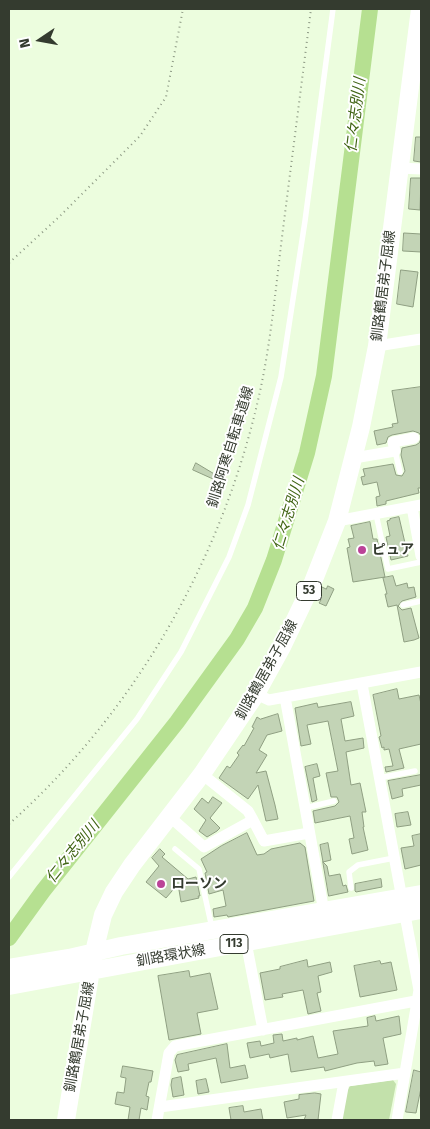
<!DOCTYPE html>
<html>
<head>
<meta charset="utf-8">
<style>
	body { margin:0 }
	#map { position:relative; width:430px; height:1129px; overflow:hidden; background:#ecfdde; font-family:"Fira Sans",sans-serif }
	canvas { display:block }
	.frame { position:absolute; inset:0; border:10px solid #343b2f; pointer-events:none }
	.north { position:absolute; left:15px; top:15px; width:50px; height:50px; -webkit-text-stroke:4px #fff; paint-order:stroke; rotate:258deg; font-size:14px; font-weight:700; line-height:20px; text-align:center; color:#343b2f }
	.north::after { content:''; display:block; margin:auto; width:18px; height:22px; background:#343b2f; clip-path:polygon(50% 0,100% 100%,50% 72%,0 100%) }
</style>
</head>
<body>
<div id="map">
<canvas width="430" height="1129"></canvas>
<div class="frame"></div>
<div class="north">N</div>
</div>
<script>
const context = document.querySelector('canvas').getContext('2d');
context.lineJoin = 'round';
function fillPath(path, color) {
  context.fillStyle = color;
  context.fill(path, 'evenodd');
}
function stroke(path, color, width, dash) {
  context.strokeStyle = color;
  context.lineWidth = width;
  context.lineCap = dash ? 'butt' : 'round';
  context.setLineDash(dash || []);
  context.stroke(path);
}
function write(font, color, halo, rows, align = 'center') {
  context.font = font + ' "Fira Sans","Noto Sans JP",sans-serif';
  context.lineWidth = 4;
  context.setLineDash([]);
  context.textBaseline = 'middle';
  context.strokeStyle = halo;
  context.fillStyle = color;
  for (const [text, x, y, turn = 0] of rows) {
    context.save();
    context.translate(x, y);
    context.rotate((+turn || 0) * Math.PI / 180);
    context.textAlign = isNaN(turn) ? turn : align;
    if (halo) context.strokeText(text, 0, 0);
    context.fillText(text, 0, 0);
    context.restore();
  }
}
fillPath(new Path2D(`
	M393 1080 396 1084 389 1120H341L347 1091 350 1086Z`), '#c3e1ab');
stroke(new Path2D(`
	M9 938 43 891 177 722 237 639 255 608 274 560 307 453 324 376 370 9`), '#b6e091', 16);
const building = new Path2D(`
	M416 137H421V162L414 161Z
	M411 178H421L420 210 409 209Z
	M404 233 421 234V252L403 251Z
	M401 270 418 272 413 307 397 304Z
	M421 387V436L419 433 413 431 392 435 388 437 386 443 377 445 374 431 393 427 392 424 398 423 392 391Z
	M421 439V488H418L419 493 386 501V504L377 506 376 497 380 496 377 482 363 485 361 477 365 476 363 469 393 464 396 475 402 476 405 471 401 455 402 448 416 445 419 443Z
	M196 463 216 475 213 479 193 470Z
	M399 517 408 556 391 560 386 537 390 536 387 521 390 520V519Z
	M370 522 373 539H377L385 577 353 582 347 548 350 547 348 539 354 538 351 526Z
	M393 576 396 586 407 583 408 588 414 587 416 597 402 601 398 606 402 610 411 608 419 638 414 640 404 642 397 605 388 607 385 594H387L383 578Z
	M328 586 334 589 326 606 319 603 321 600 317 598 322 587 326 589Z
	M397 689 399 699 419 695 421 704V744L399 749 404 768 386 772 385 767 393 766 389 749 384 750V747L382 748 379 737 381 736 373 695Z
	M351 702 354 716 341 719 345 741 363 738 364 748 346 752 351 785 360 783 366 812H362L364 827H363L368 850 352 854 349 839 354 838 350 816 315 823 313 811 335 806 339 802 337 797H331L326 773 338 771 328 721 307 725 311 744 301 746 295 708 317 703 318 707Z
	M278 714 282 731 267 735 259 750 267 755 256 773 266 771 275 805 278 819 266 821 258 785 248 799 219 778 227 766 230 768 239 755 237 753 243 745 244 746 254 728 252 727 257 717 260 719Z
	M317 764 320 776 313 778 317 800 312 802 305 767Z
	M421 775V785L402 789 403 796 392 799 388 781Z
	M213 797 222 803 210 818 220 828 217 831 207 837 199 831 206 820 194 809 202 798 208 803Z
	M408 812 411 825 397 827 395 814Z
	M247 833 257 855 264 854 271 849 300 843 305 847 314 901 228 917 227 915 214 917 213 909 226 906 223 890 209 894 205 873 207 872 201 859 221 846Z
	M421 834V865L405 869 401 848 414 846 412 836Z
	M328 843 331 860 323 862 320 845Z
	M160 849 165 854 162 857 188 879 196 877 200 896H198L199 898 181 902 178 884 166 898 146 882 159 866 152 858Z
	M323 862 327 866 329 876 340 874 343 886 346 885 348 892 329 896Z
	M381 879 382 887 356 892 355 891V884Z
	M307 960 308 967 330 962 332 972 318 976 321 992 317 993 321 1011 308 1014 303 990 282 994 283 997 265 1000 260 973 280 969V967Z
	M380 961 381 964 391 962 397 990 360 997 354 966Z
	M189 971 190 977 210 973 218 1009 197 1013 201 1034 169 1040 158 976Z
	M375 1016 376 1021 399 1016 401 1034 383 1038 388 1064 375 1066 374 1061 357 1063 325 1071 324 1067 291 1072 288 1054 270 1058 269 1054 250 1058 247 1043 260 1041 261 1046 274 1043 273 1035 282 1034 283 1041 297 1038V1040L313 1036 318 1058 338 1054 333 1031 368 1026 367 1018Z
	M227 1044 230 1068 245 1065 248 1078 221 1083 216 1058 188 1064 189 1070 178 1072 175 1060 177 1055Z
	M123 1066 153 1071 151 1082H149L146 1096 149 1097 147 1110 141 1108 139 1120H128L130 1107 115 1104 117 1092 124 1093 126 1078 121 1077Z
	M414 1070 421 1072V1088L416 1113 406 1112Z
	M181 1077 184 1095 173 1097 171 1085 172 1079Z
	M206 1079 209 1092 198 1094 196 1081Z
	M315 1093 321 1094 318 1120H304L306 1115 287 1118 284 1102 299 1099V1095Z
	M243 1106 244 1112 261 1109 263 1120H231L229 1108Z`);
fillPath(building, '#c3d4b6');
stroke(building, '#8f9f82', 1);
stroke(new Path2D(`
	M9 263 59 217 140 136 166 97 183 9
	M9 824C134 713 222 560 259 396 270 347 275 296 281 245 291 166 301 88 311 9`), '#8c9883', 2, [1, 4]);
stroke(new Path2D(`
	M395 451 400 472
	M376 514 388 569 421 562
	M403 605 421 601
	M379 778 415 771
	M305 808 334 801
	M175 849 199 869 212 928
	M9 877 137 719 181 652 229 557 248 505 281 377 305 221 333 9
	M351 888 349 872 358 865 394 858`), '#fff', 5.5);
stroke(new Path2D(`
	M399 168 421 169
	M377 346 421 339
	M354 458 395 451 393 442 414 438
	M412 507 421 556
	M337 521 421 505
	M362 684 419 990 397 1120
	M256 694 269 700 421 672
	M285 697 324 912
	M169 816 204 847 253 820 248 811 202 774
	M253 820 264 841 309 833
	M246 942 263 1030
	M160 1107 405 1073
	M157 1120 169 1053 175 1046 421 1000
	M337 1120 344 1082`), '#fff', 11);
stroke(new Path2D(`
	M9 968 69 958 121 946 421 894
	M9 986 421 910
	M66 1120 94 952 103 915 114 892 132 865 202 774 256 694 282 647 313 582 337 521 361 427 377 346 420 9`), '#fff', 18);
for (const [x, y, r, color] of [
	[362,550,5,"#bb4398"],
	[161,884,5,"#bb4398"]
]) {
  const dot = new Path2D();
  dot.arc(x, y, r, 0, 2 * Math.PI);
  context.fillStyle = color;
  context.fill(dot);
  stroke(dot, '#fff', 2);
}
for (const [x, y, w] of [
	[309,591,25],
	[234,944,28]
]) {
  const box = new Path2D();
  box.roundRect(x - w / 2, y - 9.5, w, 19, 4);
  context.fillStyle = '#fff';
  context.fill(box);
  stroke(box, '#343b2f', 1);
}
write('bold 12px', '#343b2f', null, [
	["53",309,591],
	["113",234,944]
]);
write('14px', '#343b2f', '#fff', [
	["釧路鶴居弟子屈線",384,286,-83],
	["釧路阿寒自転車道線",231,447,-73],
	["釧路鶴居弟子屈線",267,670,-61],
	["釧路環状線",171,956,-10],
	["釧路鶴居弟子屈線",80,1037,-80]
]);
write('bold 14px', '#343b2f', '#fff', [
	["ピュア",372,550],
	["ローソン",171,884]
], 'left');
write('italic 15px', '#406414', '#fff', [
	["仁々志別川",356,115,-83],
	["仁々志別川",289,514,-73],
	["仁々志別川",73,852,-51]
]);
</script>
</body>
</html>
